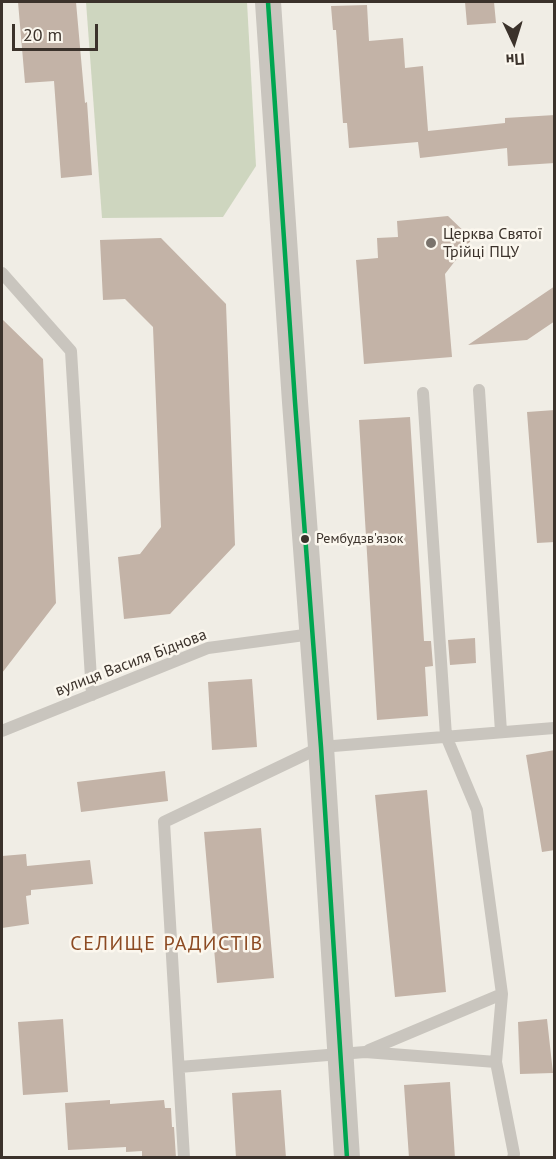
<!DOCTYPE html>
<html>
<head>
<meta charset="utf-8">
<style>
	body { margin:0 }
	#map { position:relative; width:556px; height:1159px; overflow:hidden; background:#f0ede5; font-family:"PT Sans",sans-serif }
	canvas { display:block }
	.frame { position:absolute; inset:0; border:3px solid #3b322b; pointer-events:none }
	.north { position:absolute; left:484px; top:12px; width:60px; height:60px; -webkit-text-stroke:4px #fbf7ee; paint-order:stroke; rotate:176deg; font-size:16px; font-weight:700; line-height:24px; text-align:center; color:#3b322b }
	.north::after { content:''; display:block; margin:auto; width:21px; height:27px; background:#3b322b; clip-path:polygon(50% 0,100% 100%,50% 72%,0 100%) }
	.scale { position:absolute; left:12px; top:24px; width:86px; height:27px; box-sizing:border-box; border:3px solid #3b322b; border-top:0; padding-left:8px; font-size:18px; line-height:21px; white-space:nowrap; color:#3b322b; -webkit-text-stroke:4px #fbf7ee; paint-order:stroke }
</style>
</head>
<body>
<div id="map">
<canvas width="556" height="1159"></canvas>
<div class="frame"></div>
<div class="north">Пн</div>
<div class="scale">20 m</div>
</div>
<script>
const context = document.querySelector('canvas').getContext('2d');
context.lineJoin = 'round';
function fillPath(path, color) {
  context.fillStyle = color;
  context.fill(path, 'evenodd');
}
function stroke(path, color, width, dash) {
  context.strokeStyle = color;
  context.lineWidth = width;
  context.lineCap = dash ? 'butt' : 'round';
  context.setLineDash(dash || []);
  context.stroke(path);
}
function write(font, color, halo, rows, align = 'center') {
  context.font = font + ' "PT Sans",sans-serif';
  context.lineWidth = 5;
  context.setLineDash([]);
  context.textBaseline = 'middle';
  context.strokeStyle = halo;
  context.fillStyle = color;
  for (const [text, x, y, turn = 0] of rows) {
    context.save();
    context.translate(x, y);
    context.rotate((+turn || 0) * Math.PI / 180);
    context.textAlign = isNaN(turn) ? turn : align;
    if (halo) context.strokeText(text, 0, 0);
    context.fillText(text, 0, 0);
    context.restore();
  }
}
fillPath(new Path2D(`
	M86 2H247L256 166 223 217 102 218Z`), '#ced6bf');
fillPath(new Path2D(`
	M18 2H76L85 103 87 102 92 175 61 178 54 81 25 83Z
	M465 2H494L496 23 467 25Z
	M367 5 369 41 403 38 405 68 423 66 428 131 505 123V118L555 115V163L508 166 507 148 420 158 418 142 349 148 347 123H343L336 30H333L331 6Z
	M448 216 472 239 445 274 452 357 364 364 356 260 378 258 377 238 398 237 397 221Z
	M161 238 226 304 235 545 170 614 124 619 118 557 140 554 161 527 153 327 125 299 103 300 100 240Z
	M555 286V321L527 340 468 345Z
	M2 319 43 359 56 603 2 673Z
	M555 410V542L537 543 527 412Z
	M410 417 424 641H431L433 666 425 667 428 716 377 720 359 420Z
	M475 638 476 663 450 665 448 640Z
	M252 679 257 747 212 750 208 682Z
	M555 750V850L542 852 526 755Z
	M165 771 168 801 81 812 77 782Z
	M427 790 446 992 395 997 375 795Z
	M261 828 274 978 217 983 204 832Z
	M26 854 27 866 90 860 93 884 31 890V895L26 896 29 924 2 928V856Z
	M63 1019 68 1092 23 1095 18 1022Z
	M547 1019 553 1073 520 1074 518 1022Z
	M450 1082 455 1158H409L404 1085Z
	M281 1090 286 1158H236L232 1093Z
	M110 1100V1104L164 1100 165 1108H171L172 1127H174L176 1158H142V1151L126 1152V1147L68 1150 65 1103Z`), '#c3b3a7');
stroke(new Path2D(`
	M2 273 71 351 92 695
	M479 390 501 732
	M423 393 446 736 477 810 502 994 496 1062 514 1154 513 1158
	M2 731 208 648 312 634
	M369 1050 502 994
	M179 1067 365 1052 496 1062
	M184 1158 164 822 321 747 554 728`), '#c9c5be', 12);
stroke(new Path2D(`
	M268 2 295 402 321 747 347 1158`), '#c9c5be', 26);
stroke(new Path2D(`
	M268 2 295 402 321 747 347 1158`), '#00a651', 4.5);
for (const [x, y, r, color] of [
	[431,243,6,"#7a736c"],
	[305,539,5,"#3b322b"]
]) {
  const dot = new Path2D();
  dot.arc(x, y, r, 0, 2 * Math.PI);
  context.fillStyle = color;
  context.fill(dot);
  stroke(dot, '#fbf7ee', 2);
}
write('14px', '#3b322b', '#fbf7ee', [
	["Рембудзв'язок",316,539]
], 'left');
write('16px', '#3b322b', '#fbf7ee', [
	["Церква Святої",443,234],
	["Трійці ПЦУ",443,252]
], 'left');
write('16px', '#3b322b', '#fbf7ee', [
	["вулиця Василя Біднова",131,663,-21]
]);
context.letterSpacing = '1.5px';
write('20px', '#8c4a22', '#fbf7ee', [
	["СЕЛИЩЕ РАДИСТІВ",167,944]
]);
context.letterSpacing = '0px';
</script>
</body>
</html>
